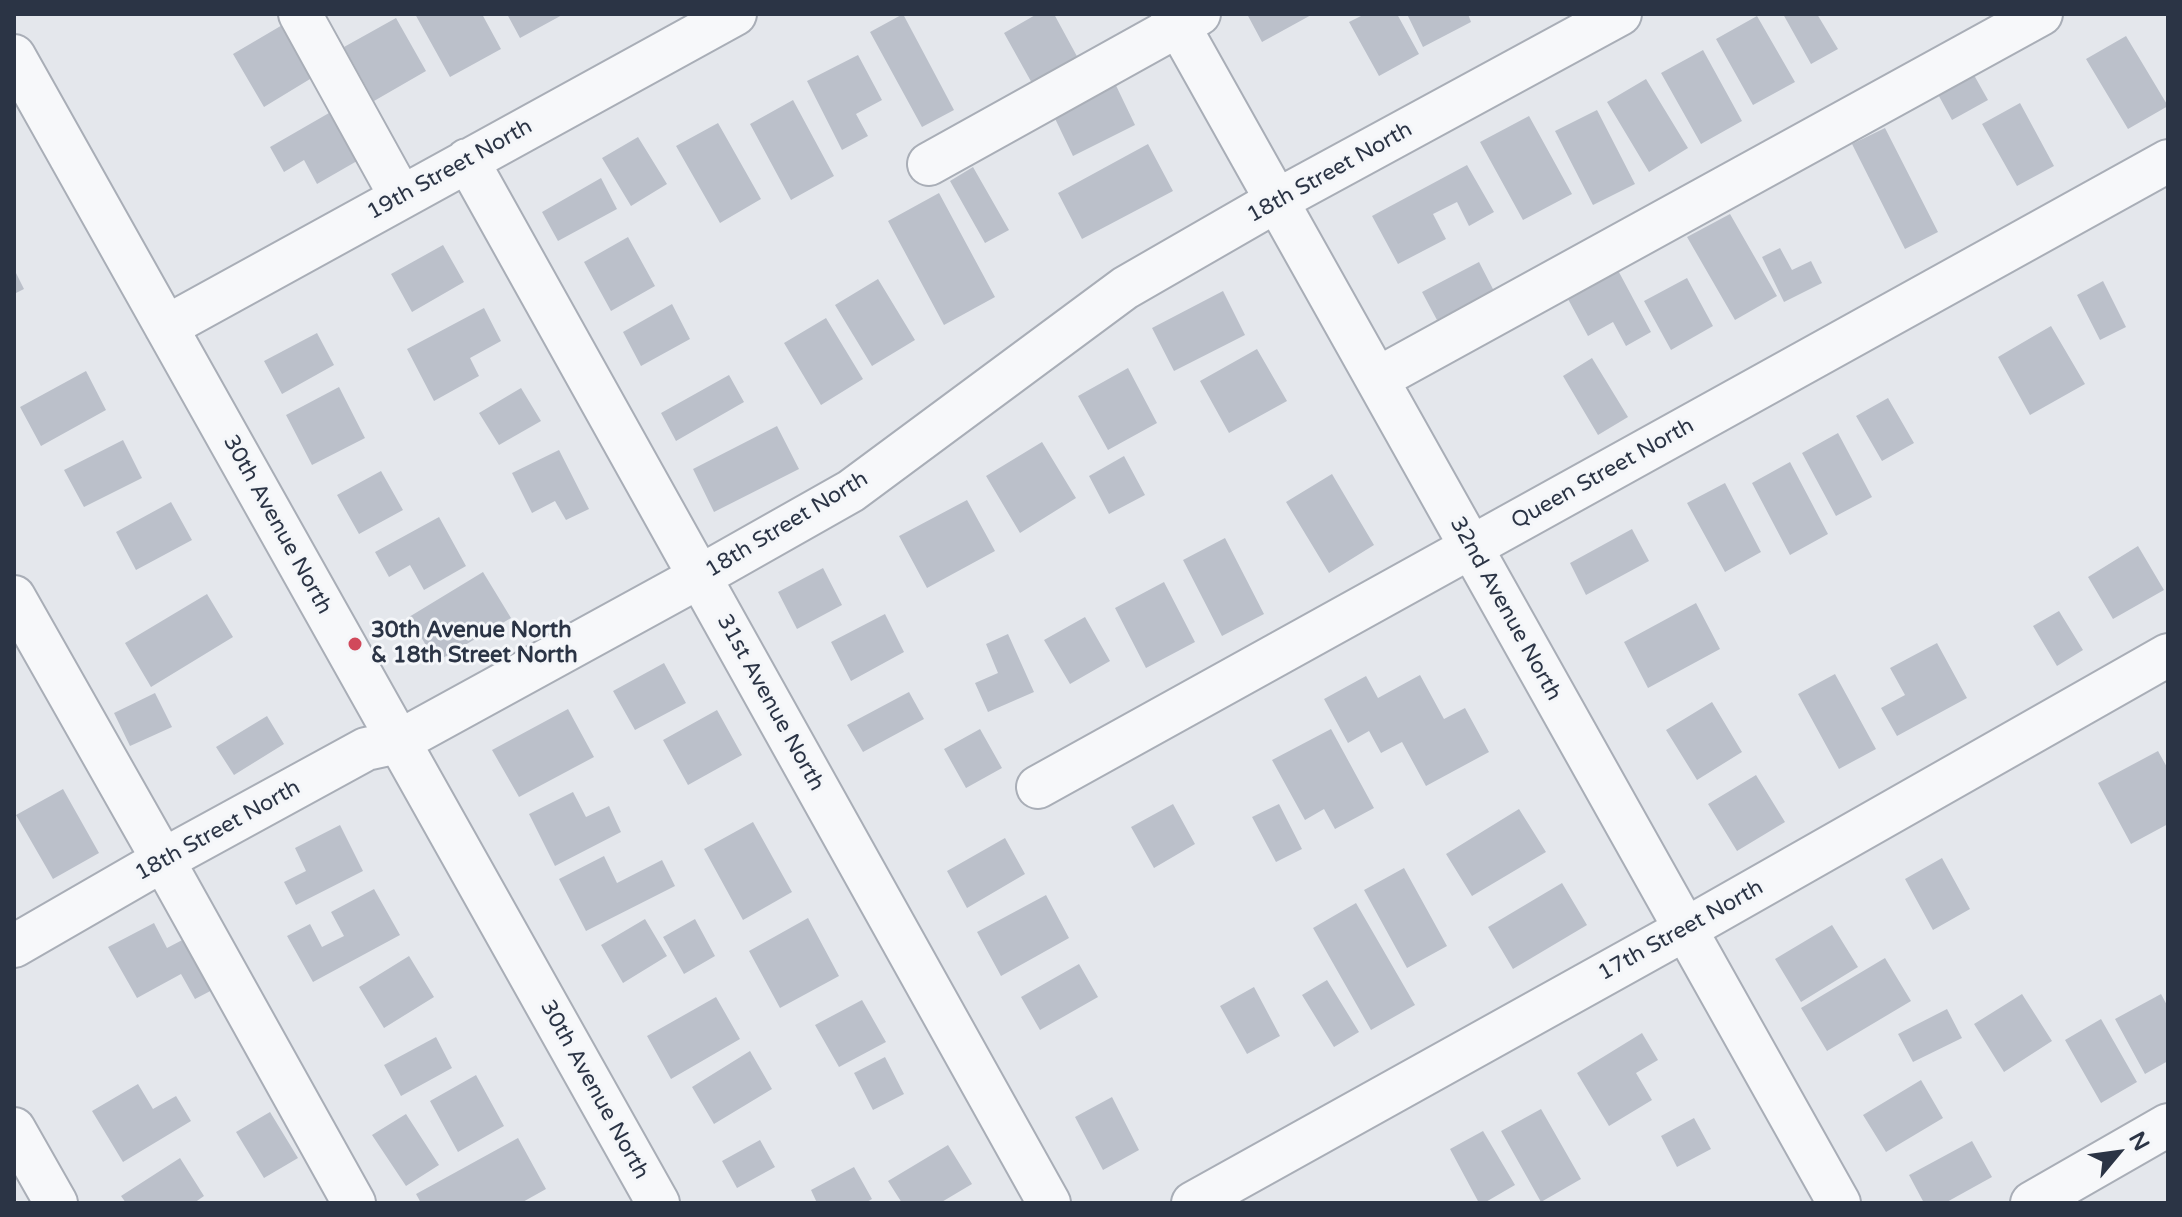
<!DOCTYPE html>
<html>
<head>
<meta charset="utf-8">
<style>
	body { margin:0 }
	#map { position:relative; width:2182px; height:1217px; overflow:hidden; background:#e4e7ec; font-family:"Varela Round",sans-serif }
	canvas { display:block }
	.frame { position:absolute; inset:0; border:16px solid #2b3445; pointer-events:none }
	.north { position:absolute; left:2078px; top:1113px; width:80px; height:80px; -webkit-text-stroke:6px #f4f6f9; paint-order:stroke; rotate:61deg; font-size:22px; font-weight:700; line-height:32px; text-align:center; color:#2b3445 }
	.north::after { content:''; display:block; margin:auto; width:28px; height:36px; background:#2b3445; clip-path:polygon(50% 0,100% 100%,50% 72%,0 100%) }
</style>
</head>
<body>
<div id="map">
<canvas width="2182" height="1217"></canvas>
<div class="frame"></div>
<div class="north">N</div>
</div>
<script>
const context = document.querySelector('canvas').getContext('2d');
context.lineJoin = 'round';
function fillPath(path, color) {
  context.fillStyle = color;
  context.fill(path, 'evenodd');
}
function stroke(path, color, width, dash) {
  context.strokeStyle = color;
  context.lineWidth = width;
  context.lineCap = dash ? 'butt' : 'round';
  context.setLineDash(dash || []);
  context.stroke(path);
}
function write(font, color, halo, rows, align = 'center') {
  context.font = font + ' "Varela Round",sans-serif';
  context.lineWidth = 6;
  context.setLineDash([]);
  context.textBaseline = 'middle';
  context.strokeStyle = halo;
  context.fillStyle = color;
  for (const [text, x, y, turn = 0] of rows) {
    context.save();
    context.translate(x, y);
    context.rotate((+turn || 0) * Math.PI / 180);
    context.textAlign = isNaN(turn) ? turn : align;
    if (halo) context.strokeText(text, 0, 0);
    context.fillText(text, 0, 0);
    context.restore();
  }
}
fillPath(new Path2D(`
	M415 14H482L501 49 450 77Z
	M507 14H564L520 38Z
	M903 14 954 110 922 127 870 32Z
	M1037 14H1054L1079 60 1033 85 1004 33Z
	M1247 14H1313L1262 42Z
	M1365 14H1397L1419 54 1379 76 1349 22Z
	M1407 14H1468L1471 22 1423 47Z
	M1783 14H1817L1838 49 1811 64Z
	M1757 16 1795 82 1753 105 1716 39Z
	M396 18 426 71 374 101 344 47Z
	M284 24 315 76 264 107 233 54Z
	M2126 36 2168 106 2128 129 2086 59Z
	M1703 50 1742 121 1701 144 1661 73Z
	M858 55 882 100 856 114 868 136 842 150 807 81Z
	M1970 68 1988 100 1952 120 1934 87Z
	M1110 73 1135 125 1073 156 1048 104Z
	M1646 79 1688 148 1649 172 1607 102Z
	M793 100 834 176 791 200 750 124Z
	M2020 103 2054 166 2017 186 1982 124Z
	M1597 110 1635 184 1593 205 1555 131Z
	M329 113 357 161 317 184 304 160 284 172 270 147Z
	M1529 116 1572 194 1523 220 1480 142Z
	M718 123 761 199 720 223 676 146Z
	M1885 128 1938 232 1905 249 1852 144Z
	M638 137 667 184 631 206 602 158Z
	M1148 144 1173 191 1082 239 1058 193Z
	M1467 165 1494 212 1469 226 1457 202 1433 214 1446 239 1398 264 1372 216Z
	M973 167 1009 230 985 243 950 181Z
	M601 178 617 209 558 241 542 212Z
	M939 193 995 297 944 325 888 221Z
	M1730 214 1777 296 1735 320 1687 237Z
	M628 237 655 286 611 311 584 262Z
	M443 245 464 282 412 312 391 274Z
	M1780 248 1792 270 1811 261 1822 283 1784 302 1762 257Z
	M1613 261 1651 332 1626 346 1613 322 1588 336 1562 288Z
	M1479 262 1494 291 1437 320 1422 292Z
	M14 269 24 289 14 294Z
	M1687 278 1713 326 1671 350 1644 301Z
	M878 279 915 340 872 366 835 305Z
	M2103 281 2126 327 2100 340 2077 295Z
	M1223 291 1245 335 1174 371 1152 328Z
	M672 304 690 339 641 366 623 332Z
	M484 308 501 341 470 358 479 376 434 401 407 349Z
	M826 318 863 379 821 405 784 343Z
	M2051 326 2085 384 2030 415 1998 357Z
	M317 333 334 365 282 394 264 361Z
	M1257 349 1287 401 1229 433 1200 381Z
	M1592 358 1628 417 1598 435 1563 376Z
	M1128 368 1157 423 1108 450 1078 396Z
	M86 371 106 410 41 446 20 407Z
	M729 375 744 402 676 441 661 413Z
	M339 387 365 438 312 465 286 415Z
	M521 388 541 421 499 445 479 413Z
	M1888 398 1914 443 1882 461 1856 416Z
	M777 426 799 469 714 512 693 469Z
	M1838 433 1872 497 1836 516 1802 453Z
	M123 440 142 478 84 507 64 470Z
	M1042 442 1076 498 1020 533 986 476Z
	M559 450 589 509 566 520 555 501 532 513 512 473Z
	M1124 456 1145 495 1109 514 1089 476Z
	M1790 462 1828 534 1790 555 1752 483Z
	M381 471 403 510 359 534 337 495Z
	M1332 474 1374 545 1329 573 1286 502Z
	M1725 483 1761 552 1725 572 1687 503Z
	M967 500 995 551 927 588 899 536Z
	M171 502 192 540 136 570 116 532Z
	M439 517 466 566 424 590 410 565 389 577 375 552Z
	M1632 529 1649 561 1586 595 1570 563Z
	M1225 538 1264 614 1222 636 1183 560Z
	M2138 546 2164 590 2113 619 2088 577Z
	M823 568 842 605 797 629 778 592Z
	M483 572 511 618 436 662 409 617Z
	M1164 582 1195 642 1146 668 1115 608Z
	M207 594 233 637 151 687 125 643Z
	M1696 603 1720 649 1648 688 1624 642Z
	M2059 611 2083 650 2057 666 2033 626Z
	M885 614 904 652 851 681 831 642Z
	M1085 617 1110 661 1070 684 1044 640Z
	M1008 634 1034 692 988 712 975 683 998 673 986 644Z
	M1937 643 1967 698 1897 736 1881 708 1905 695 1890 668Z
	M664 663 686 703 635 730 613 691Z
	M1835 674 1876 749 1839 769 1798 694Z
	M1420 675 1444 719 1465 708 1489 752 1426 786 1402 742 1381 753 1369 731 1348 743 1324 699 1366 676 1378 698Z
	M909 692 924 719 863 752 847 725Z
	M155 693 172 727 130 746 114 713Z
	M1712 702 1742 752 1697 780 1666 730Z
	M568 709 594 757 519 797 492 750Z
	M717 710 742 755 688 785 663 740Z
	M267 716 284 744 234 775 216 747Z
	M980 729 1002 768 966 788 944 749Z
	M1331 729 1374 808 1335 829 1324 809 1305 820 1272 760Z
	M2158 751 2168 769V824L2131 844 2098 783Z
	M1756 775 1785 822 1737 851 1708 804Z
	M63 789 99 853 53 879 16 815Z
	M573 792 586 817 609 806 621 832 555 866 529 814Z
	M1173 804 1195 844 1154 868 1131 827Z
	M1279 804 1302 849 1276 862 1252 817Z
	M1519 809 1546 852 1472 896 1446 854Z
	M753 822 792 892 743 920 704 849Z
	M340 825 363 871 296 905 284 882 306 871 295 848Z
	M1005 838 1025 874 967 908 947 871Z
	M604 856 617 883 662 860 675 886 586 931 559 879Z
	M1942 858 1970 909 1933 930 1905 879Z
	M1404 868 1447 946 1407 968 1364 890Z
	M1562 883 1587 925 1513 969 1488 927Z
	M374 889 400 935 313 982 287 936 310 924 322 947 344 936 331 912Z
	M1046 895 1069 938 1001 976 977 932Z
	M1356 903 1415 1005 1371 1030 1313 928Z
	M808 918 839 976 780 1008 749 951Z
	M645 919 667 956 623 983 601 945Z
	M695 919 715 956 684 974 663 937Z
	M154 923 167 948 190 936 218 987 195 999 181 974 137 998 108 947Z
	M1832 925 1858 967 1801 1002 1775 959Z
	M409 956 434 997 384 1028 359 987Z
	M1885 958 1911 1001 1827 1051 1801 1008Z
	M1079 964 1098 997 1040 1030 1021 997Z
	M1327 980 1359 1032 1334 1047 1302 995Z
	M1254 987 1280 1036 1247 1054 1220 1006Z
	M2022 994 2052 1041 2004 1072 1974 1024Z
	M2161 994 2168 1007V1061L2145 1074 2115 1019Z
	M716 997 740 1039 671 1079 647 1036Z
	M862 1000 886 1042 839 1067 815 1025Z
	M1947 1009 1962 1038 1913 1062 1898 1034Z
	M2101 1019 2137 1082 2101 1103 2065 1040Z
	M1642 1033 1658 1060 1636 1073 1652 1100 1609 1126 1577 1073Z
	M436 1037 452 1068 401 1096 384 1065Z
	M750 1051 772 1089 714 1124 692 1087Z
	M885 1057 904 1094 873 1110 854 1073Z
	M476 1075 504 1126 458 1152 430 1101Z
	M1921 1080 1943 1118 1886 1152 1863 1115Z
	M138 1084 153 1109 176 1096 191 1121 123 1162 92 1111Z
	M1112 1097 1139 1150 1103 1170 1075 1117Z
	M1541 1109 1581 1179 1541 1202 1501 1131Z
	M270 1112 298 1158 264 1178 236 1132Z
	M406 1114 439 1165 406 1186 372 1135Z
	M1694 1118 1711 1149 1677 1167 1661 1136Z
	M1483 1131 1515 1185 1484 1203H1479L1450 1149Z
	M518 1138 546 1189 521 1203H421L416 1194Z
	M760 1140 775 1167 737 1188 722 1161Z
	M1972 1141 1992 1177 1945 1203H1924L1909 1175Z
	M948 1145 972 1184 940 1203H902L888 1181Z
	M180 1158 204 1196 194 1203H126L121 1196Z
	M854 1167 872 1199 865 1203H817L811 1190Z`), '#bbc0ca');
const minor = new Path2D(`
	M300 14 401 197
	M1172 14 1839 1203
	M14 56 658 1203
	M467 160 1049 1203
	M929 164 1199 14
	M166 327 735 14
	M1377 379 2041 14
	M14 597 163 860 354 1203
	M1038 787 2168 161
	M14 946 163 860 366 749 398 742 699 577 851 491 1125 288 1276 201 1620 14
	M14 1129 56 1203
	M1193 1203 1684 930 2168 655
	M2032 1203 2168 1125`);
stroke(minor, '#a9aeb7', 46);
stroke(minor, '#f7f8fa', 42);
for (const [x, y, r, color] of [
	[355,644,8,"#d1495b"]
]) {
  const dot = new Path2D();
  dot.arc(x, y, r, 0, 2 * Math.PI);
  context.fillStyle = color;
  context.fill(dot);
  stroke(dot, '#f4f6f9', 3);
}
write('22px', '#2b3445', '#f4f6f9', [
	["19th Street North",450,170,-29],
	["18th Street North",1330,173,-29],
	["Queen Street North",1603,474,-29],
	["30th Avenue North",277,525,61],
	["18th Street North",787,525,-31],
	["32nd Avenue North",1505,609,61],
	["31st Avenue North",770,703,61],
	["18th Street North",218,831,-29],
	["17th Street North",1681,931,-29],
	["30th Avenue North",594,1090,61]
]);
write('bold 22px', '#2b3445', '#f4f6f9', [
	["30th Avenue North",371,631],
	["& 18th Street North",371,656]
], 'left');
</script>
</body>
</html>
